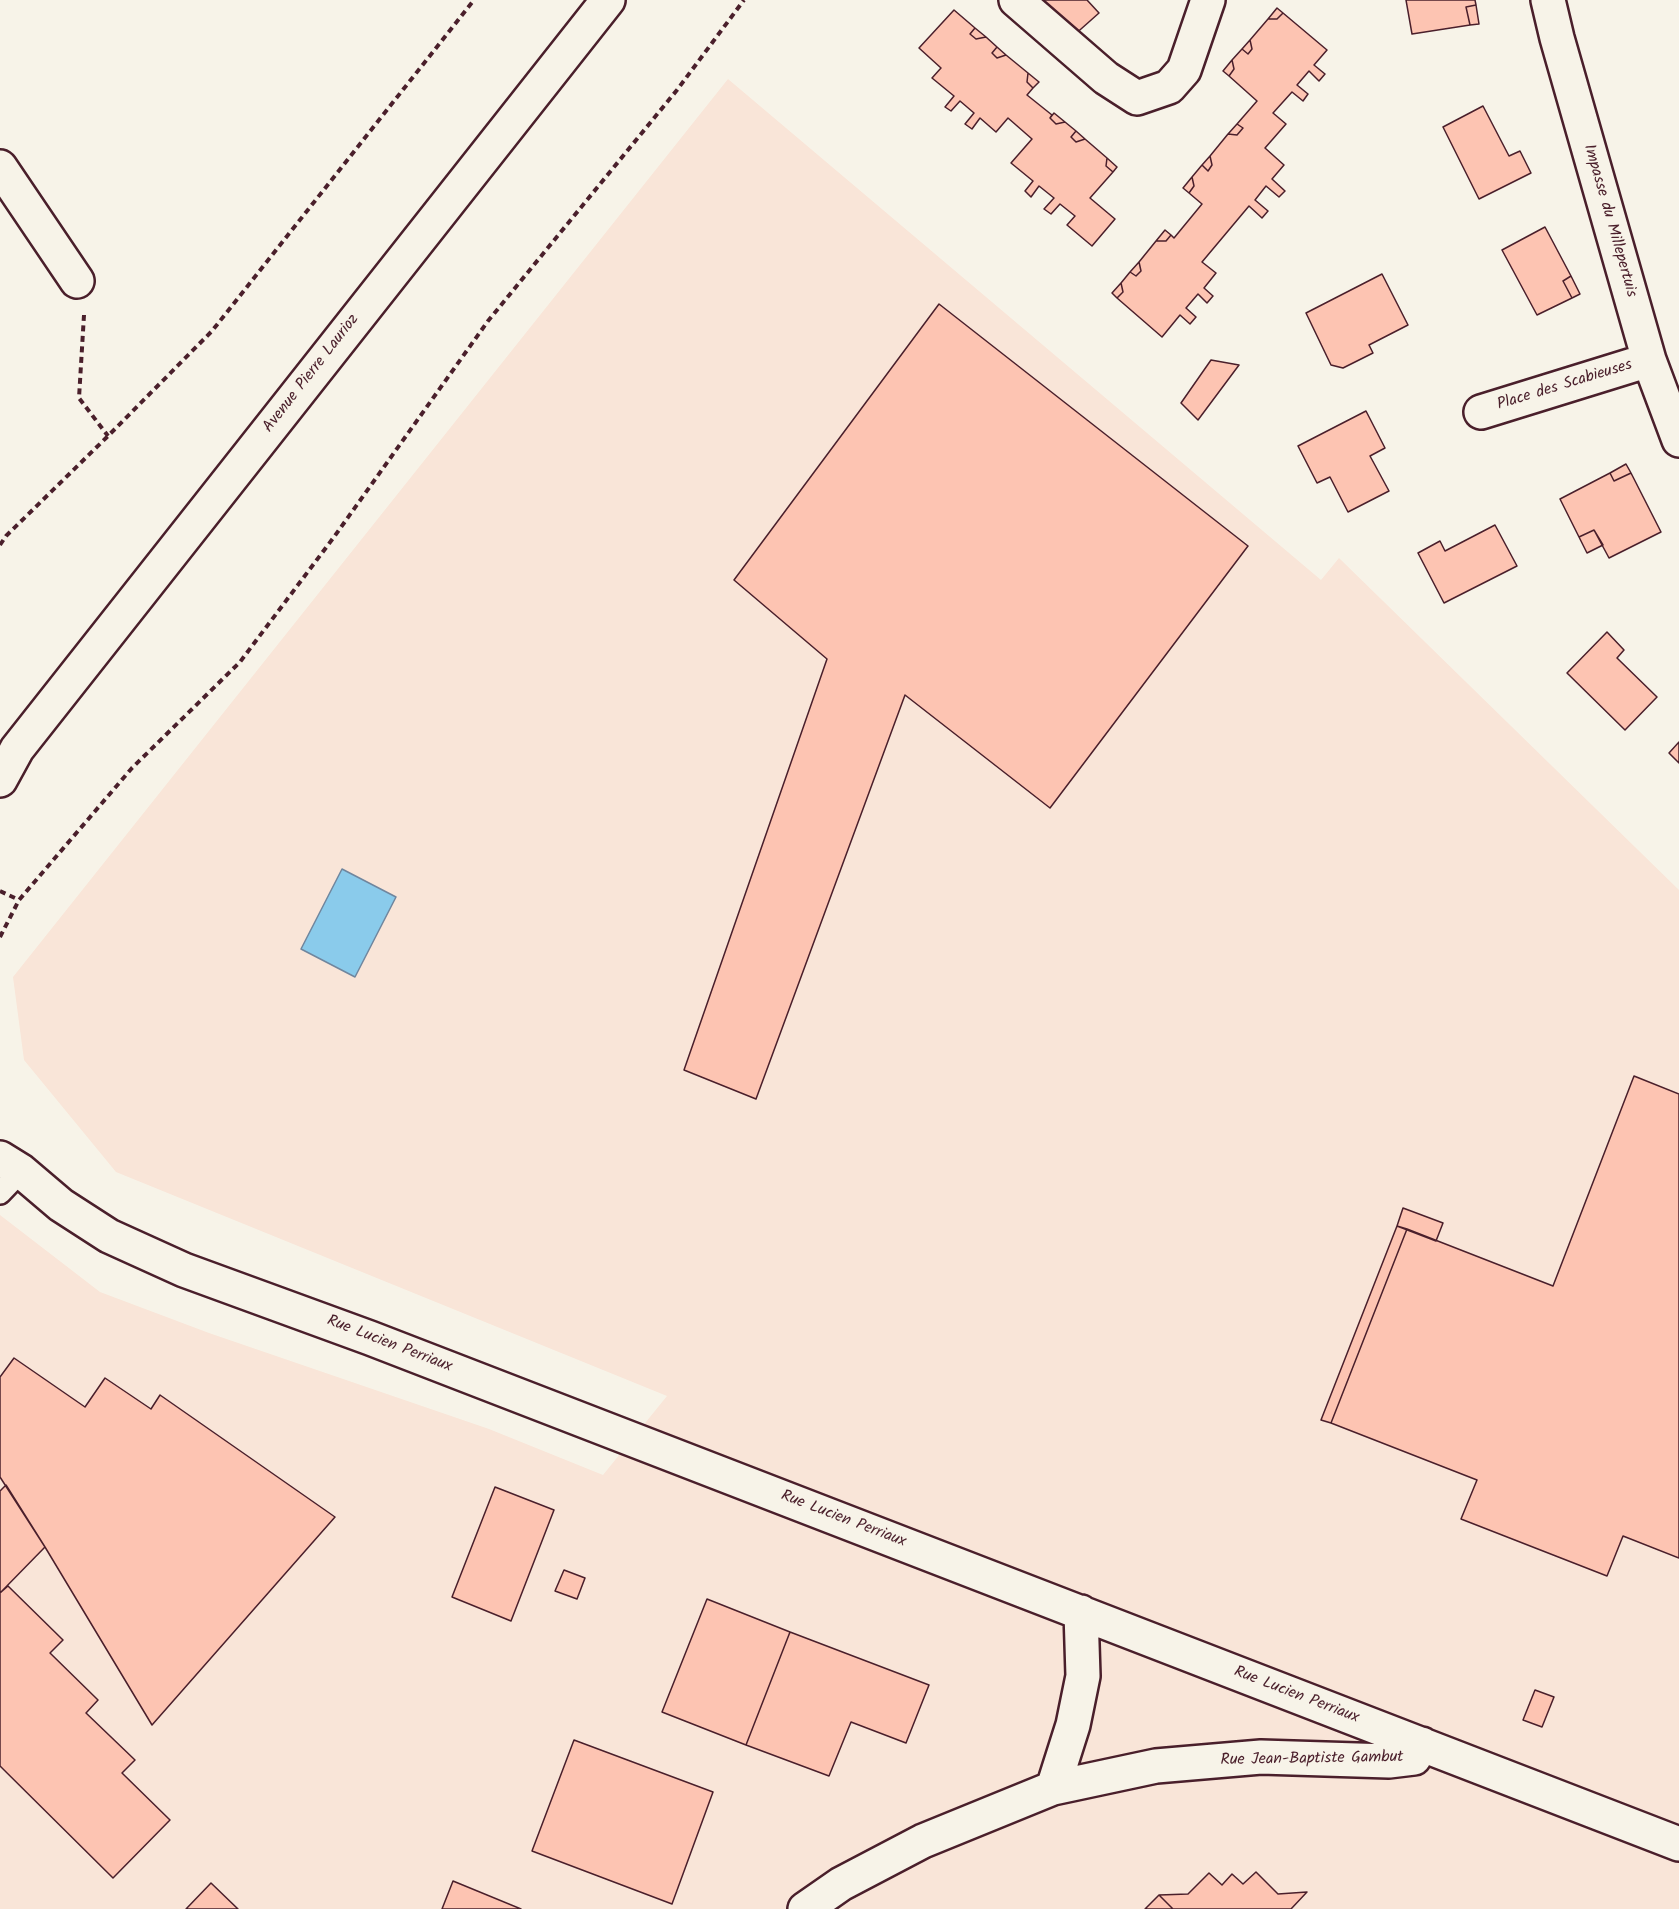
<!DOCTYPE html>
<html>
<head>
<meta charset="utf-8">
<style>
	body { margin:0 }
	canvas { display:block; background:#f7f3e8 }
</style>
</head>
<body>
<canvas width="1679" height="1909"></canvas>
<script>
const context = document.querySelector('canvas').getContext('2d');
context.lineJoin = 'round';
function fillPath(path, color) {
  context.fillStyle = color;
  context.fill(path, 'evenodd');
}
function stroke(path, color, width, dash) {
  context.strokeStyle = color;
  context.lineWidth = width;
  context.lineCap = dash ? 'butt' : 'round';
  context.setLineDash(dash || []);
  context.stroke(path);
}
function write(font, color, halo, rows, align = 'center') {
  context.font = font + ' Kalam,sans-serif';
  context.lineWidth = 5;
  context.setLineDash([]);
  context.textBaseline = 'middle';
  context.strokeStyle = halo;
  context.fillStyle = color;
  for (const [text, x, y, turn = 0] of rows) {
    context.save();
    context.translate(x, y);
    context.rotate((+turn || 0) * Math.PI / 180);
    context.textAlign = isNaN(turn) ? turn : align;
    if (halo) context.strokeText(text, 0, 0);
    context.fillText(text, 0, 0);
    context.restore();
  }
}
fillPath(new Path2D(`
	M728 79 1321 580 1339 558 1679 890V1909H0V1215L100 1292 209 1333 489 1429 603 1475 667 1396 116 1172 24 1060 13 977Z`), '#f9e5d8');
const water = new Path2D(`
	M342 869 396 897 355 977 301 949Z`);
fillPath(water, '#8acbeb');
stroke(water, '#70869e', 1.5);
const building = new Path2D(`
	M1039 0H1087L1099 13 1072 37Z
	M1406 0H1475L1476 5 1466 7 1470 25 1412 34Z
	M1476 5 1479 24 1470 25 1466 7Z
	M1277 8 1283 13 1277 19H1268Z
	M954 10 975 28 970 34 976 39 986 37 997 47 992 53 997 58 1006 55 1028 73 1027 82 1033 88 1027 95 1052 115 1050 118 1056 124 1065 122 1076 131 1071 137 1076 142 1085 139 1107 158 1106 166 1113 172 1090 198 1115 219 1092 246 1067 225 1075 216 1060 204 1051 214 1044 209 1054 198 1039 186 1031 197 1025 191 1033 181 1011 163 1032 139 1008 118 996 132 980 118 972 129 965 124 974 113 960 101 951 111 945 107 954 96 932 78 941 68 919 48Z
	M1283 13 1327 50 1314 65 1325 74 1319 81 1309 71 1297 85 1308 94 1303 101 1292 92 1273 113 1286 124 1265 148 1284 165 1272 179 1285 191 1279 197 1266 186 1255 200 1268 211 1262 218 1249 206 1202 262 1216 273 1204 288 1213 296 1207 303 1198 294 1186 308 1196 317 1190 324 1180 315 1162 337 1117 298 1123 292 1121 283 1130 272 1136 276 1141 271 1139 262 1156 241H1166L1171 235 1174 238 1202 204 1189 193 1194 186 1192 177 1202 165 1208 171 1212 165 1210 156 1228 134 1237 135 1243 128 1237 124 1257 101 1229 76 1234 69 1232 60 1242 49 1248 54 1252 49 1250 40 1268 19H1277Z
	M975 28 986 37 976 39 970 34Z
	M1250 40 1252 49 1248 54 1242 49Z
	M997 47 1006 55 997 58 992 53Z
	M1232 60 1234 69 1229 76 1223 71Z
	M1028 73 1039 82 1033 88 1027 82Z
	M1483 106 1509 156 1520 151 1531 173 1479 199 1443 127Z
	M1054 113 1065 122 1056 124 1050 118Z
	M1237 124 1243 128 1237 135 1228 134Z
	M1076 131 1085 139 1076 142 1071 137Z
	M1210 156 1212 165 1208 171 1202 165Z
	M1107 158 1117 167 1113 172 1106 166Z
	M1192 177 1194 186 1189 193 1183 188Z
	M1545 227 1571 276 1563 281 1572 298 1537 315 1502 250Z
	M1165 230 1171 235 1166 241H1156Z
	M1139 262 1141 271 1136 276 1130 272Z
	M1382 274 1408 325 1369 345 1373 353 1343 368 1331 365 1306 313Z
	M1571 276 1580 294 1572 298 1563 281Z
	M1121 283 1123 292 1117 298 1112 293Z
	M939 304 1248 546 1050 808 905 695 756 1099 684 1070 827 659 734 580Z
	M1211 360 1239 365 1198 420 1181 403Z
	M1366 411 1385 448 1370 456 1389 491 1348 512 1330 477 1317 483 1298 446Z
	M1626 464 1631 473 1614 481 1610 473Z
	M1610 473 1614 481 1631 473 1661 532 1609 558 1594 530 1579 537 1560 499Z
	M1495 525 1517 566 1444 603 1418 553 1440 541 1445 551Z
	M1594 530 1603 545 1587 553 1579 537Z
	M1607 632 1624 650 1617 658 1657 697 1625 730 1567 673Z
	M1679 742V763L1669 753Z
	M1634 1076 1679 1094V1558L1623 1536 1607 1576 1461 1519 1477 1480 1331 1423 1407 1229 1553 1286Z
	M1403 1208 1443 1223 1436 1241 1397 1226Z
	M1397 1226 1407 1229 1331 1423 1321 1420Z
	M14 1358 85 1407 105 1378 151 1409 160 1395 335 1517 152 1725 45 1547 0 1477V1377Z
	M6 1485 45 1547 0 1593V1491Z
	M495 1487 554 1510 511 1621 452 1597Z
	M564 1570 585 1578 577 1599 555 1591Z
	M8 1586 63 1640 50 1653 98 1700 86 1713 135 1760 122 1773 170 1820 113 1878 0 1766V1593Z
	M707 1599 790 1632 746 1745 662 1712Z
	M790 1632 929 1685 906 1743 851 1722 829 1776 746 1745Z
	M1535 1690 1554 1697 1542 1727 1523 1720Z
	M574 1740 713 1792 672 1904 532 1851Z
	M1256 1872 1278 1894 1307 1892 1291 1909H1173L1159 1895 1188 1894 1209 1873 1222 1885 1232 1874 1243 1884Z
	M453 1881 521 1909H442Z
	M211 1883 238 1909H186Z
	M1159 1895 1173 1909H1145Z`);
fillPath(building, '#fdc4b2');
stroke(building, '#4a1f2b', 1.5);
const service = new Path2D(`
	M0 1193 21 1171`);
const minor = new Path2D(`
	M1016 0 1106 78 1137 98 1169 87 1184 70 1208 0
	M1548 0 1557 38 1649 360 1679 440
	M0 167 77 281
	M1481 412 1649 360
	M0 1158 21 1171 61 1205 109 1236 184 1270 370 1338 1679 1844
	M1053 1788 1073 1725 1083 1676 1081 1612
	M805 1909 841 1884 923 1841 1053 1788 1156 1766 1261 1757 1389 1761 1414 1758 1422 1744`);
const primary = new Path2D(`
	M0 780 17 749 608 0`);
stroke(service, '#4a1f2b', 26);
stroke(minor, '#4a1f2b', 38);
stroke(primary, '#4a1f2b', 38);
stroke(new Path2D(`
	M84 315 79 398 108 436
	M0 545 6 536 108 436 212 331 474 0
	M0 891 19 900
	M0 937 19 900 132 768 240 662 334 537 488 321 677 90 744 0`), '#4a1f2b', 4, [6, 4.5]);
stroke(service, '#f7f3e8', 21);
stroke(minor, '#f7f3e8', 33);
stroke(primary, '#f7f3e8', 33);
write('16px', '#4a1f2b', '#f7f3e8', [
	["Impasse du Millepertuis",1609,221,74],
	["Avenue Pierre Laurioz",312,374,-52],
	["Place des Scabieuses",1565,386,-17],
	["Rue Lucien Perriaux",389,1345,21],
	["Rue Lucien Perriaux",843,1520,21],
	["Rue Lucien Perriaux",1296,1696,21],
	["Rue Jean-Baptiste Gambut",1312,1760,-1]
]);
</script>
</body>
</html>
